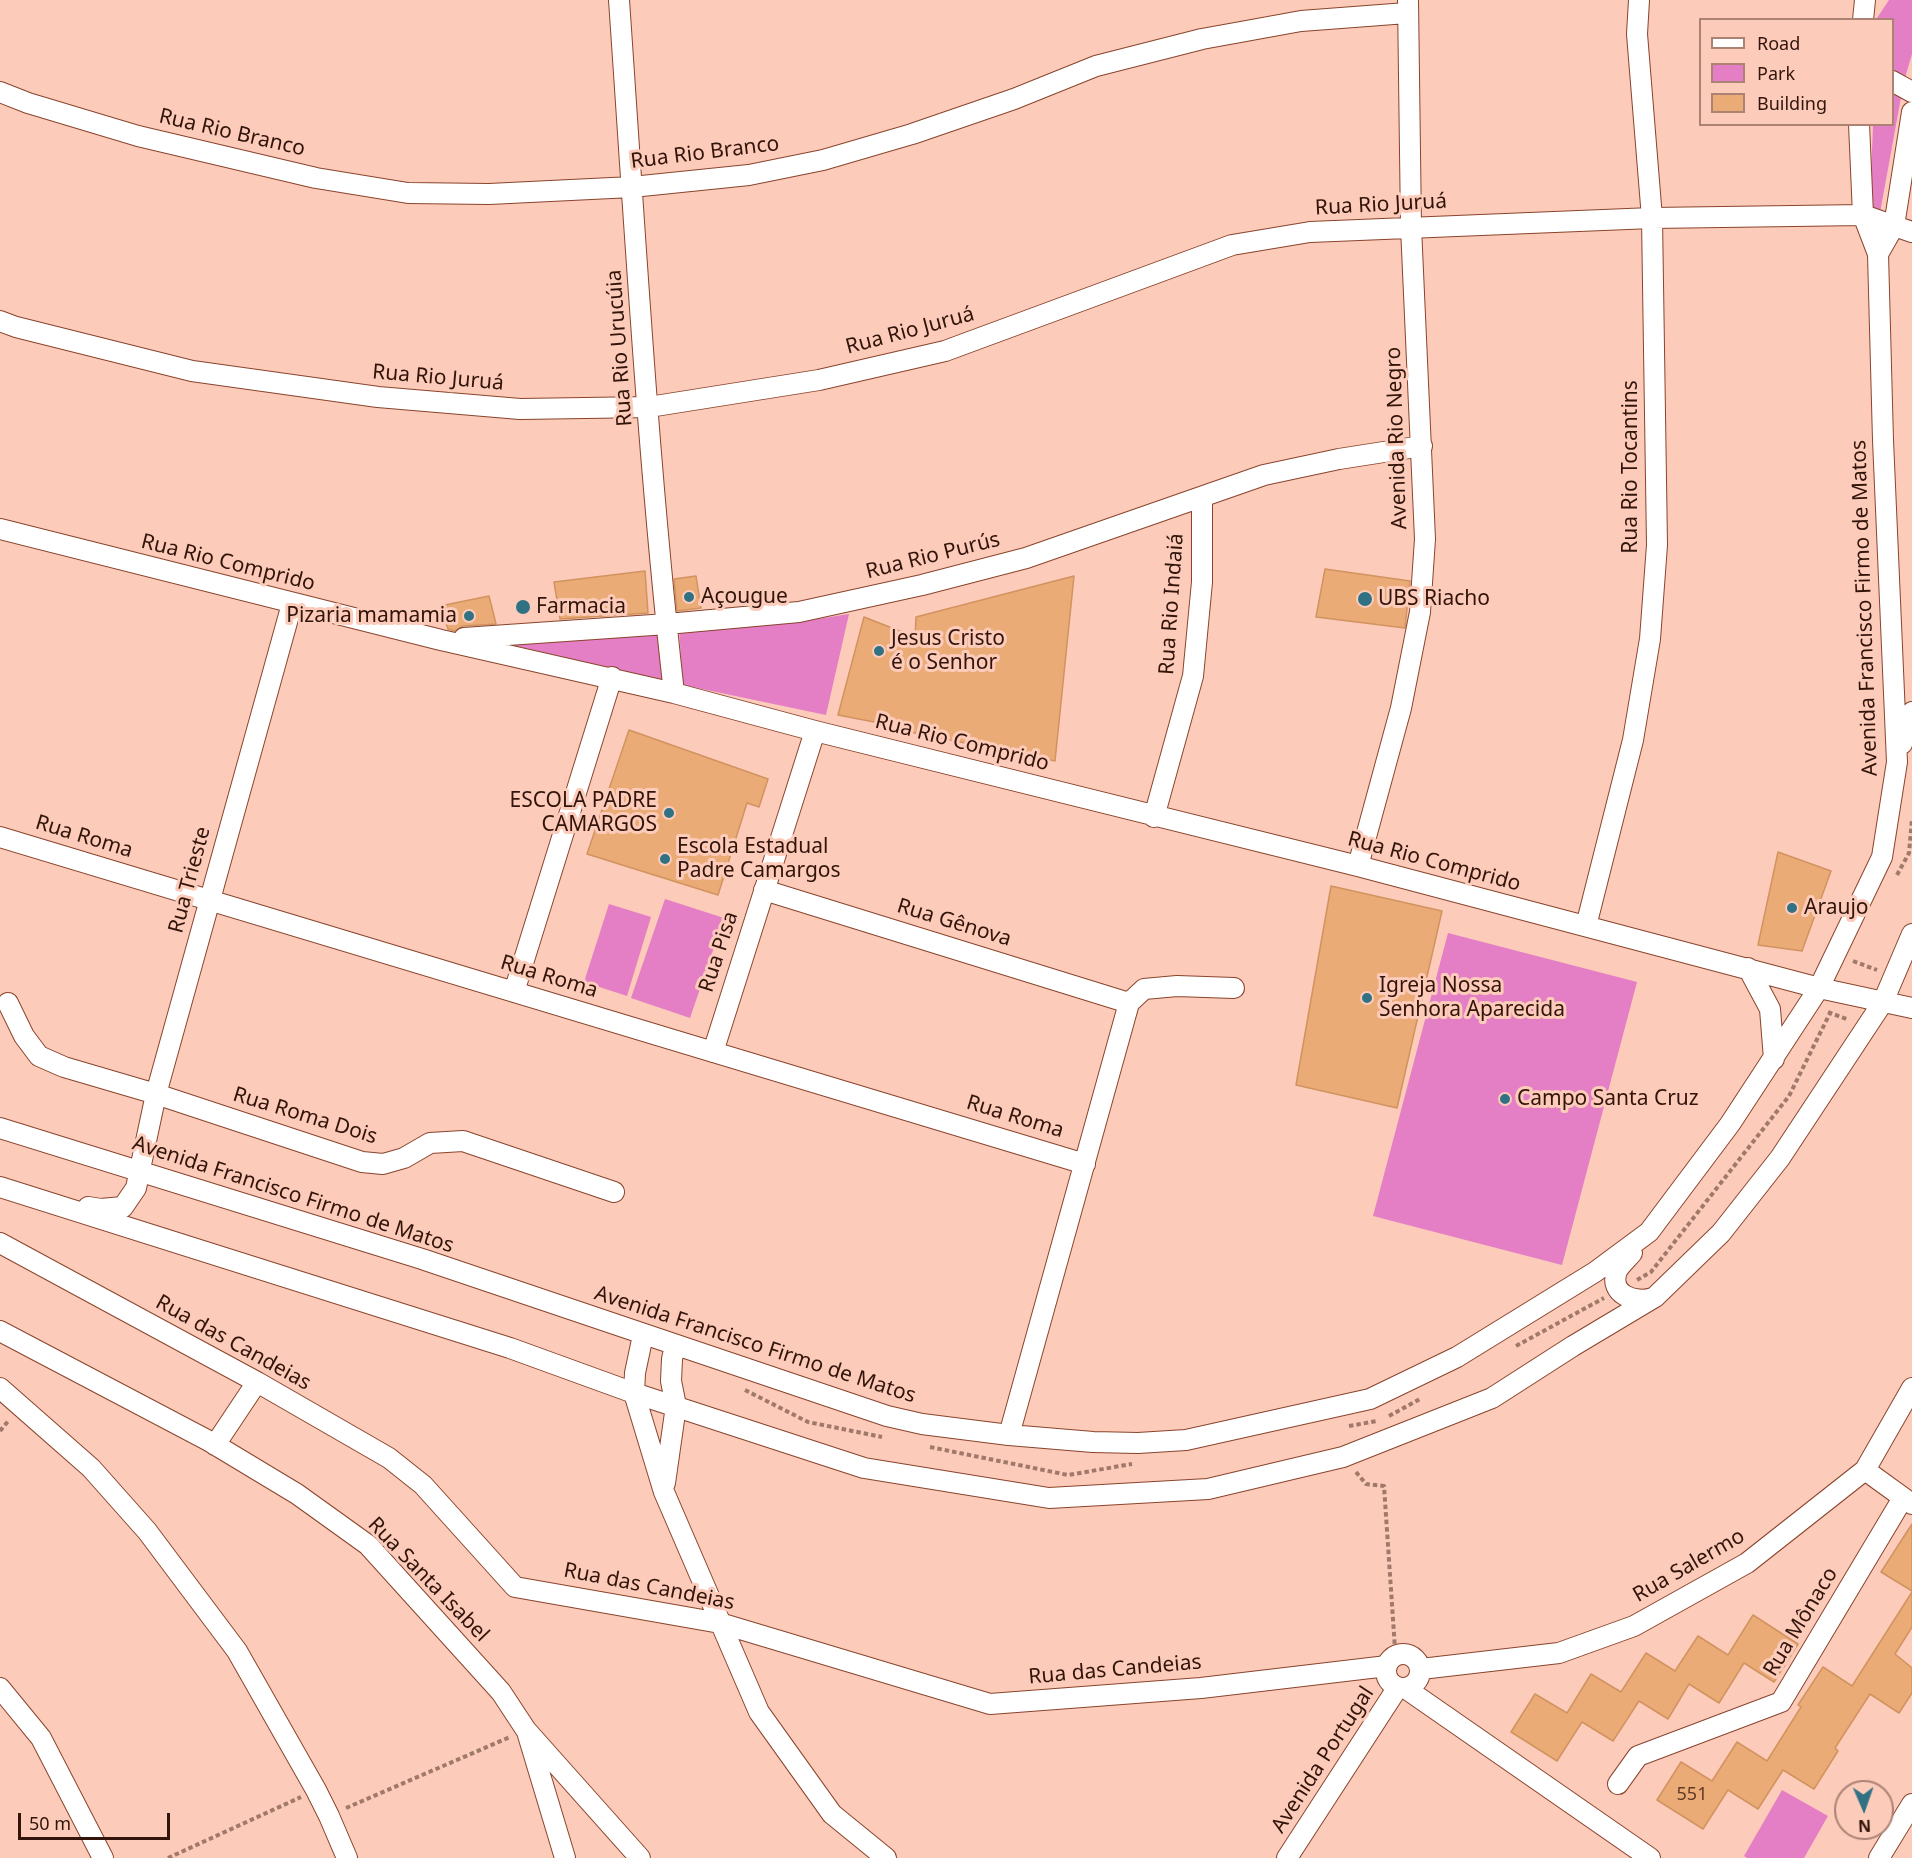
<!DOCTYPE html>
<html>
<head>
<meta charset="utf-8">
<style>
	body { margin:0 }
	#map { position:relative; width:1912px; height:1858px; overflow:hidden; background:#fccbba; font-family:"Noto Sans",sans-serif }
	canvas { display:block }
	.legend { position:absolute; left:1699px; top:18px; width:195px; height:108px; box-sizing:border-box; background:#fccbba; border:2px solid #ab8274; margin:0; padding:8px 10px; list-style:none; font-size:18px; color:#32140a }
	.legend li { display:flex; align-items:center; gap:12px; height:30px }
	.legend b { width:30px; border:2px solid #ab8274 }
	.north { position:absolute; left:1834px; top:1780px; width:60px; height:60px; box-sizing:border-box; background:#fccbba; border:2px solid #ab8274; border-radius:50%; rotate:178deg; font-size:16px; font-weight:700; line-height:24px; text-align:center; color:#32140a }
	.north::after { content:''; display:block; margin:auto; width:21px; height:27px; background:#307284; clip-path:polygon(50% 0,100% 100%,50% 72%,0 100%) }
	.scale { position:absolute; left:18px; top:1813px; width:152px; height:27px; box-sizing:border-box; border:3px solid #32140a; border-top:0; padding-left:8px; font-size:18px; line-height:21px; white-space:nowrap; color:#32140a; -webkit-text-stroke:4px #fccbba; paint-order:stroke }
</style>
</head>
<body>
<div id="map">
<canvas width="1912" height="1858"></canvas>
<ul class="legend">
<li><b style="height:8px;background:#fff"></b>Road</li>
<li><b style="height:16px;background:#e47ec5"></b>Park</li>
<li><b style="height:16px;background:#ebab77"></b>Building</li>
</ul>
<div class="north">N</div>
<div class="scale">50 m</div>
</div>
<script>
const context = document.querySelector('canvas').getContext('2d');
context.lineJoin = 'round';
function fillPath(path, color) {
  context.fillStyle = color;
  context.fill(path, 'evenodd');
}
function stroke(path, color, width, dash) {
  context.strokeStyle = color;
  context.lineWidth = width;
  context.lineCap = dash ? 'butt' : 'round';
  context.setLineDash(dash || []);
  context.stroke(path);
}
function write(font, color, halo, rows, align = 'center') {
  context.font = font + ' "Noto Sans",sans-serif';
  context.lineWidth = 6;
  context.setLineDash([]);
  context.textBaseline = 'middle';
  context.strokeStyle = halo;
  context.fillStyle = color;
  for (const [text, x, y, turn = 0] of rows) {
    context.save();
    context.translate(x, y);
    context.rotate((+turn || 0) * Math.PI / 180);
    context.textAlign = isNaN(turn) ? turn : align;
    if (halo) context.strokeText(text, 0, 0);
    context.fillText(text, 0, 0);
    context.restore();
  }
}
fillPath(new Path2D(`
	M1889 0H1912V54L1904 81 1879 218 1870 203 1873 125 1892 124V20L1877 18Z
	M849 614 826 715 683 685 679 630 792 623Z
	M657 634 662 680 503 643Z
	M665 899 724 918 690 1018 631 998Z
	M609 904 651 917 627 996 584 982Z
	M1448 933 1637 982 1562 1265 1373 1216Z
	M1782 1790 1828 1816 1804 1858H1747L1744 1856Z`), '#e47ec5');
const building = new Path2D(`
	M1325 569 1410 581 1405 628 1316 617Z
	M645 571 648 613 560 619 554 582Z
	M696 576 701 608 677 611 674 579Z
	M1074 576 1055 761 910 732V729L838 715 864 617 915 637 916 617Z
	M489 596 496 624 463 626 455 631 448 629 440 606Z
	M629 730 768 779 759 807 747 803 718 895 587 854Z
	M1778 852 1831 871 1802 951 1758 945Z
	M1331 886 1442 911 1397 1108 1296 1085Z
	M1912 1524V1591L1881 1572Z
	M1912 1592V1627L1895 1654 1912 1668V1693L1899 1713 1870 1694 1835 1748 1838 1751 1814 1789 1783 1770 1758 1809 1728 1790 1703 1829 1657 1800 1681 1762 1712 1781 1737 1742 1767 1761 1801 1707 1798 1705 1823 1667 1852 1686Z
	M1753 1615 1798 1644 1774 1682 1744 1663 1719 1703 1689 1684 1668 1719 1639 1701 1613 1741 1582 1722 1557 1761 1511 1732 1535 1694 1567 1713 1591 1674 1621 1692 1646 1653 1675 1671 1698 1636 1728 1655Z`);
fillPath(building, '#ebab77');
stroke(building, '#d1935f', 1.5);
const minor = new Path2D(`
	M619 0C635 231 648 463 674 693
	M1863 20 1865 0
	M1892 81 1912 92
	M0 92 28 103 138 136 316 178 408 193 489 194 632 187 749 175 823 160 912 134 1014 99 1096 66 1202 39 1301 21 1407 13
	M1859 124 1863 215 1878 254
	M0 321 16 327 192 371 378 397 520 409 649 407 819 380 945 351 1232 245 1310 232 1652 218 1863 215 1912 232
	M0 529 441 640 674 693 815 731 1358 866 1819 988 1912 1008
	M464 638 667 624 799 612 922 585 1026 558 1264 475 1339 459 1422 446
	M1902 744 1912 712
	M1154 817 1193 676 1202 582V498
	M0 837 1085 1164
	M1358 866 1401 708 1420 612 1425 539 1411 227 1408 0
	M764 890 1129 1003
	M1586 926 1633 740 1650 639 1657 545 1652 218 1637 34 1639 0
	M1748 968 1770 1009 1774 1059
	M514 992 612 677
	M8 1003 24 1036 39 1056 64 1067 156 1094 362 1162 383 1164 404 1158 430 1143 463 1141 614 1192
	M1129 1003 1144 989 1177 986 1234 988
	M713 1052 815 731
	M0 1128 422 1259 887 1416 922 1424 1009 1435 1093 1442 1138 1443 1186 1440 1370 1399 1457 1357 1595 1272 1649 1232 1730 1124 1819 988 1882 857 1897 762 1883 440 1878 254 1894 226 1912 112
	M0 1187 510 1348 634 1393 864 1468 1049 1498 1208 1489 1343 1457 1492 1398 1573 1346 1655 1297 1721 1233 1780 1158 1883 1002 1912 934
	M88 1207 101 1209 123 1207 136 1188 156 1094 292 604
	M0 1243 257 1382 389 1458 423 1485 515 1587 720 1623 990 1704 1201 1688 1387 1666
	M1632 1253C1628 1258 1620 1265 1617 1271 1608 1294 1635 1304 1653 1298
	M0 1331 209 1441 297 1494 368 1545 501 1692 526 1730 640 1858
	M643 1335 635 1373 634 1393 664 1492 759 1712 832 1814 886 1858
	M0 1388 91 1468 147 1531 237 1651 316 1790 329 1816 347 1858
	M1009 1435 1129 1003
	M215 1445 257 1382
	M1865 1470 1912 1504
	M665 1483 676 1406 671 1381 672 1359 675 1346
	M1386 1671a17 17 0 1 1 34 0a17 17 0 1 1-34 0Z
	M1421 1669 1559 1653 1634 1626 1747 1563 1865 1470 1912 1388
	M0 1688 41 1738 103 1858
	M1405 1688 1650 1858
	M528 1735 565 1858
	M1618 1784 1638 1756 1781 1702 1903 1498
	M1287 1858 1398 1687
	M1879 1858 1912 1804`);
stroke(minor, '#8a442c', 22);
stroke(new Path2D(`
	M1897 875 1909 853 1912 819
	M1853 961 1877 970
	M1828 1012 1849 1020
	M1637 1280 1651 1272 1789 1096 1832 1009
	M1516 1346 1604 1298
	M745 1390 808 1422 882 1437
	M1389 1416 1420 1399
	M1349 1426 1377 1421
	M0 1431 9 1420
	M930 1447 1068 1475 1132 1464
	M1356 1472 1366 1484 1384 1486 1395 1649
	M346 1808 510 1737
	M168 1858 301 1797`), '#a1796b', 4, [4.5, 3]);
stroke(minor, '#fff', 20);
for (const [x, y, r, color] of [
	[689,597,6,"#307284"],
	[1365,599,8,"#307284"],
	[523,607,8,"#307284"],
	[469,616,6,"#307284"],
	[879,651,6,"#307284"],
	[669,813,6,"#307284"],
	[665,859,6,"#307284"],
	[1792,908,6,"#307284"],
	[1367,998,6,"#307284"],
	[1505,1099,6,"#307284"]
]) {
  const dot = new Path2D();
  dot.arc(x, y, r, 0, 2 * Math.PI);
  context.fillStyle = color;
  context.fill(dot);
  stroke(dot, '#fccbba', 2);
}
write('18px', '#603a25', null, [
	["551",1692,1795]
]);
write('21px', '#32140a', '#fccbba', [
	["Rua Rio Branco",232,133,13],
	["Rua Rio Branco",705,153,-7],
	["Rua Rio Juruá",1381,205,-3],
	["Rua Rio Juruá",910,331,-15],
	["Rua Rio Urucúia",620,348,-94],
	["Rua Rio Juruá",438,378,5],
	["Avenida Rio Negro",1397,438,-92],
	["Rua Rio Tocantins",1631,467,-90],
	["Rua Rio Purús",933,556,-14],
	["Rua Rio Comprido",228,563,14],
	["Rua Rio Indaiá",1172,604,-86],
	["Avenida Francisco Firmo de Matos",1865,608,-92],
	["Rua Rio Comprido",962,743,14],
	["Rua Roma",84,837,17],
	["Rua Rio Comprido",1434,862,15],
	["Rua Trieste",190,880,-75],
	["Rua Gênova",954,923,17],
	["Rua Pisa",719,952,-72],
	["Rua Roma",549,977,17],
	["Rua Roma Dois",305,1116,17],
	["Rua Roma",1015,1117,17],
	["Avenida Francisco Firmo de Matos",293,1195,18],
	["Rua das Candeias",233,1343,29],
	["Avenida Francisco Firmo de Matos",755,1345,18],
	["Rua Salermo",1689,1566,-30],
	["Rua Santa Isabel",428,1580,46],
	["Rua das Candeias",649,1587,11],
	["Rua Mônaco",1801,1622,-59],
	["Rua das Candeias",1115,1670,-5],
	["Avenida Portugal",1323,1760,-57]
]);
write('21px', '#32140a', '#fccbba', [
	["Açougue",701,597],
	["UBS Riacho",1378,599],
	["Farmacia",536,607],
	["Pizaria mamamia",457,616,"right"],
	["Jesus Cristo",891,639],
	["é o Senhor",891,663],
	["ESCOLA PADRE",657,801,"right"],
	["CAMARGOS",657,825,"right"],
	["Escola Estadual",677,847],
	["Padre Camargos",677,871],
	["Araujo",1804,908],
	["Igreja Nossa",1379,986],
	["Senhora Aparecida",1379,1010],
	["Campo Santa Cruz",1517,1099]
], 'left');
</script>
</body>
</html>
